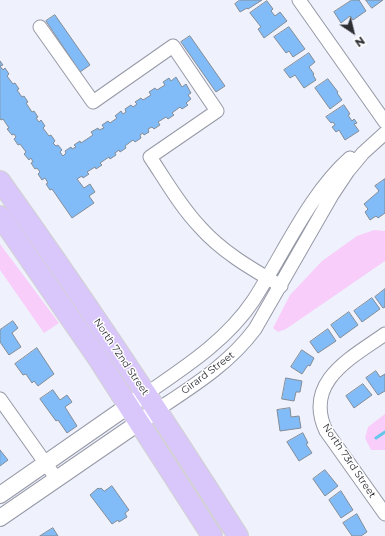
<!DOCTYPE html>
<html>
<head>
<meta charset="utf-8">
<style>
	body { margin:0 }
	#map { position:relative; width:385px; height:536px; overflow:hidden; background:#eff2fd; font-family:Montserrat,sans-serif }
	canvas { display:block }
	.north { position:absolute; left:333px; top:12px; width:40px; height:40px; -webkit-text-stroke:3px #fff; paint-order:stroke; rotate:145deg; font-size:11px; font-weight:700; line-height:16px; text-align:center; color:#2d2e33 }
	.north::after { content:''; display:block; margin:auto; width:14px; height:18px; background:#2d2e33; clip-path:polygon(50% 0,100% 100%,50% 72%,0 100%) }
</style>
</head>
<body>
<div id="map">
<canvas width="385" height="536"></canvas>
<div class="north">N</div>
</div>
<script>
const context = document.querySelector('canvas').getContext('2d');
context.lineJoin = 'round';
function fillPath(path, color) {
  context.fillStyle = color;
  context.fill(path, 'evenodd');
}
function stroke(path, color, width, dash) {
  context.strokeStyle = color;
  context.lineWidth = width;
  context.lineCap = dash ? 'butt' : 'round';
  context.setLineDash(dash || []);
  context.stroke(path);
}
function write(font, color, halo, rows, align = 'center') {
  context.font = font + ' Montserrat,sans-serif';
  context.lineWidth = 3;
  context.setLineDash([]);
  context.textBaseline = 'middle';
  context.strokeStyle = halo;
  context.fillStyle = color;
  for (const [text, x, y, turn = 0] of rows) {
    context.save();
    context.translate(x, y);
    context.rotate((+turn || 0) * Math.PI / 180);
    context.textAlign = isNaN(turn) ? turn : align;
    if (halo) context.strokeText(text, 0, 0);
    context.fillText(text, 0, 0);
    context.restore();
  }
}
fillPath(new Path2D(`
	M374 230 385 231V261L286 329 278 332 273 328 290 295 322 261 357 236Z
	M0 244 59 323 44 333 0 270Z
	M385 414V450H371L365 438 368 427Z`), '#f8cdf9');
stroke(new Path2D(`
	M376 438 385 432`), '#64c7ea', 3);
const building = new Path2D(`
	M240 0H262L248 9 247 8 240 12 235 4Z
	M352 0H359L366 11 353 20 350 16 341 23 334 12Z
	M366 0H383L372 8Z
	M267 1 273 9 271 11 275 16 280 12 287 21 264 38 258 29 261 27 250 13Z
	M55 15 90 65 80 72 46 21Z
	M289 27 305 49 293 57 289 51 286 53 274 37Z
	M190 36 225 86 216 92 181 42Z
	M309 53 315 62 309 67 314 74 313 75 316 80 304 88 295 75 290 78 284 70Z
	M0 61 3 65 0 66 3 70 5 68 9 74 7 76 13 84 15 83 19 89 17 90 22 97 24 96 28 102 26 103 32 112 34 111 38 117 36 118 39 122 41 120 45 126 43 128 49 136 51 135 55 141 53 143 56 146 58 145 62 150 60 152 63 156 66 153 65 151 71 147 72 149 76 147 74 145 80 141 81 143 93 135 91 132 98 128 99 130 104 128 102 125 108 121 110 123 117 118 115 116 121 111 123 114 126 112 125 109 131 105 133 107 137 104 135 102 141 98 143 100 151 95 149 92 155 88 157 90 165 85 163 82 169 78 171 81 176 77 182 87 186 84 191 93 188 95 191 99 186 103 188 105 182 109 180 107 172 113 174 115 168 119 166 117 158 122 160 125 154 129 152 127 148 129 149 132 144 135 143 133 140 135 141 138 135 142 133 140 125 146 126 148 120 152 119 150 115 153 116 155 110 159 109 157 100 163 102 165 96 169 95 167 87 172 89 174 83 178 82 176 77 179 84 188 90 184 95 192 89 196 94 203 72 218 52 189 50 190 46 184 48 183 45 178 42 180 38 174 40 172 37 168 35 169 31 163 33 162 31 158 29 160 24 154 26 152 20 144 18 145 14 139 16 137 14 134 12 135 7 129 9 128 3 119 1 120 0 118Z
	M328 79 338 92 337 93 342 100 330 109 315 88Z
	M344 105 350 114 348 115 352 121 354 119 357 123 354 124 359 131 345 140 339 130 336 132 332 127 335 125 333 122 331 123 326 117Z
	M385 179V213L378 218 376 216 370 220 365 212 368 209 364 204 379 191 375 186Z
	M385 289V307L383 308 375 297Z
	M372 298 380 309 362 322 354 311Z
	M349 312 358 325 340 338 331 325Z
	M13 321 18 328 12 333 21 347 9 355 0 342V330Z
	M328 329 336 341 318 353 310 342Z
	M37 348 54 374 38 386 34 381 32 383 26 374 23 375 15 364Z
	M302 350 314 358 310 366 308 365 302 374 291 367Z
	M376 371 380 377 385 374V391L378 395 366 378Z
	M286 378 302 381 300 392H296L294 401 282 399Z
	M363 384 372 395 354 408 346 396Z
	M53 390 60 400 67 395 72 402 65 407 77 426 67 433 58 420 56 421 40 399Z
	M290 408 291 417 299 416 301 428 280 431 277 410Z
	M303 433 308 443 306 444 312 453 299 461 287 442Z
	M0 450 8 460 0 466Z
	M325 470 338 486 325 496 313 479Z
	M112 486 129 510 125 513 127 517 119 522 118 520 112 524 90 495 98 488 99 489 101 488 104 491Z
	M341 491 353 510 341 518 329 500Z
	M357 514 367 532 361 536H352L343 523Z
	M53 528 58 536H40Z`);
fillPath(building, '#81bcf8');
stroke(building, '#838c96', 1);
const minor = new Path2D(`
	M299 0 385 122
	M40 27 93 102 173 46 217 111 150 157C166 181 180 206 200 227 222 252 252 269 281 286
	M385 334C351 358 303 382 326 431L385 514
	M146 394C185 367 226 341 253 301 283 255 309 194 350 158
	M0 399 56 478
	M157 410C193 386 229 364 255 329L332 195 348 171 363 153 385 133`);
const tertiary = new Path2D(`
	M0 495 138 399
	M0 518 157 410`);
const primary = new Path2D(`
	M0 181C83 297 162 416 238 536
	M0 216 97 357 212 536`);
stroke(minor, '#9699a6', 15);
stroke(tertiary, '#9699a6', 18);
stroke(primary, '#d1d1d2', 22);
stroke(minor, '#fff', 13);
stroke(tertiary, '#fff', 16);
stroke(primary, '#d9c7fb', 20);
write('10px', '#2d2e33', '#fff', [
	["North 72nd Street",121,357,56],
	["Girard Street",208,373,-37],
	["North 73rd Street",349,461,56]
]);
</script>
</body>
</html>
